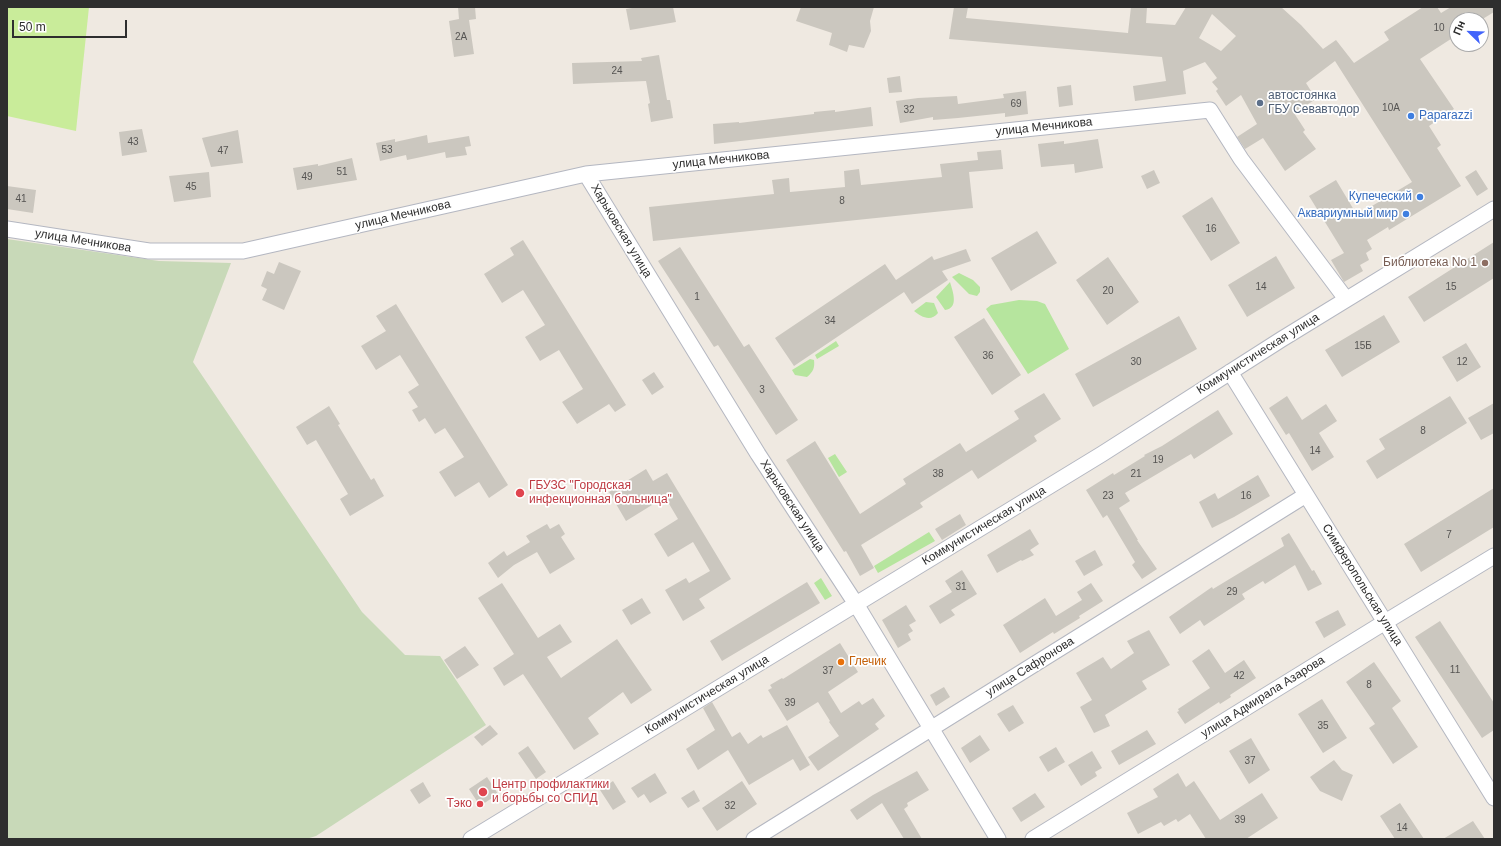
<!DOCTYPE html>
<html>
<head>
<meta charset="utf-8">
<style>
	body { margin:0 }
	#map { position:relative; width:1501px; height:846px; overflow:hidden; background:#efe9e1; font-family:Helvetica,sans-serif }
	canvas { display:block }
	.frame { position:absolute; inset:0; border:8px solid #2e2e2e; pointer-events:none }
	.north { position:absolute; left:1449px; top:12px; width:40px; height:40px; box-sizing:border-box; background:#fff; border:1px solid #ababab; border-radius:50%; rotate:293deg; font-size:11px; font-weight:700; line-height:16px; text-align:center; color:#2e2e2e }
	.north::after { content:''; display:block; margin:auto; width:14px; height:18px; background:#4264fb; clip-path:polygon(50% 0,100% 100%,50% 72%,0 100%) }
	.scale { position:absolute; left:12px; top:20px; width:115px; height:18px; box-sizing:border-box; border:2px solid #2e2e2e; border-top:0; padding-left:5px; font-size:12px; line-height:14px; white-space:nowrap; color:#2e2e2e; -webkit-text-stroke:3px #fff; paint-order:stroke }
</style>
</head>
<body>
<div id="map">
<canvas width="1501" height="846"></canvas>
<div class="frame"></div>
<div class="north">Пн</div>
<div class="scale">50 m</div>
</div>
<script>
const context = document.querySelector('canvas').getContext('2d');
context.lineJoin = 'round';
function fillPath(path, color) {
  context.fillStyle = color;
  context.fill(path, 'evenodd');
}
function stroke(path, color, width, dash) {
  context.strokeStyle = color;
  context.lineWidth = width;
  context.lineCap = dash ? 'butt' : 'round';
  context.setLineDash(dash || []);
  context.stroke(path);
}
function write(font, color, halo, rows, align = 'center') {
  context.font = font + ' Helvetica,sans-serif';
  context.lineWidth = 3.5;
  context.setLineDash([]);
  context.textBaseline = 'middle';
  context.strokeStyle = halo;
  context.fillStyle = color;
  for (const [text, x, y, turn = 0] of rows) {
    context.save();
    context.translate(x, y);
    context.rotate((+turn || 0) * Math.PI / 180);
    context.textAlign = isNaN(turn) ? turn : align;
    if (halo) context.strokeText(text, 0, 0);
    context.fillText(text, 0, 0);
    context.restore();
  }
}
fillPath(new Path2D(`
	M959 273 973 280 980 287V292L977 296 969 294 952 277Z
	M950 282C953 292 959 308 945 310L936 297Z
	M1019 300 1037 301 1045 304 1069 349 1028 374 986 309 991 305Z
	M926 302 934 303 938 313C931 322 921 317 914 311Z
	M836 341 839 346 817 359 815 355Z
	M810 359 814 360C815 368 813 372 807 377L795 375 792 370Z
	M835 454 847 472 839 477 828 458Z
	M929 532 935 541 878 573 874 566Z
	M821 578 832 596 825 600 814 583Z`), '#b6e59e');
fillPath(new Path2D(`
	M7 239 159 261 231 263 193 362 362 612 405 655 440 656 486 725 316 836 306 839H7Z`), '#c8d9b8');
fillPath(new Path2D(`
	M7 7H89L76 131 7 116Z`), '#c9ec9a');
fillPath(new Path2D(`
	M458 7H475L476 19 469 20 474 54 454 57 449 21 459 19Z
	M638 7H673L676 22 630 30 626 9Z
	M801 7H874L870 21 871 31 864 48 849 45 847 52 829 45 832 33 796 21Z
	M954 7H968L966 18 1128 33 1131 7H1147L1146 23 1175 25 1186 7H1281L1301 25 1323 49 1336 40 1354 63 1389 40 1384 32 1423 7H1437L1441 13 1451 7H1494V12L1481 20H1457V35L1420 59 1454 109 1429 126 1441 145 1437 148 1461 186 1389 230 1388 227 1367 240 1372 249 1366 253 1369 260 1360 265 1363 271 1344 282 1331 260 1344 253 1309 196 1336 180 1357 215 1412 182 1335 61 1306 83 1316 99 1294 113 1305 130 1303 132 1316 149 1285 171 1263 138 1245 149 1237 137 1257 124 1241 95 1226 106 1216 91 1218 89 1212 82 1217 78 1205 62 1183 71 1186 94 1135 101 1133 86 1166 81 1162 57 949 39ZM1212 14 1236 36 1221 51 1199 38Z
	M659 55 667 100H670L673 118 651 122 648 104 650 103 646 81 573 84 572 63 642 61 641 58Z
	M900 76 902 92 889 93 887 78Z
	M1071 85 1073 105 1059 107 1057 87Z
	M1026 91 1028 114 1005 117V113L958 118 933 120V117L900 123 896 101 918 98 957 96 958 104 1004 98 1003 94Z
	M871 107 873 126 714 144 713 124 739 122V123L814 114V112L835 110V112Z
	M142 129 147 152 122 156 119 132Z
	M238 130 243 163 211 167 202 138Z
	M427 135 428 143 469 136 471 146 465 147 467 155 446 158 445 152 407 160 406 155 380 161 376 143 395 139V142Z
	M1098 139 1103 168 1075 173 1074 164 1041 167 1038 144 1064 141V144Z
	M1001 150 1003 169 969 172 973 208 653 241 649 207 774 194 772 180 789 178 790 192 845 187 844 171 859 169 861 185 942 177 940 164 978 160 977 152Z
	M352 158 357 180 297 190 293 168 318 164V166Z
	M1154 170 1160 183 1147 189 1141 176Z
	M1476 170 1488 189 1477 196 1465 177Z
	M209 172 211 197 174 202 169 176Z
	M7 186 36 190 33 213 7 209Z
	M1212 197 1240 243 1211 261 1182 216Z
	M1037 231 1057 263 1011 291 991 258Z
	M523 240 626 405 615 412 609 404 577 424 562 402 583 389 559 350 540 361 525 337 545 325 523 290 502 303 484 274 514 255 510 248Z
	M1494 242V278L1424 322 1408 297Z
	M680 247 744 347 749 344 798 420 776 435 718 345 714 347 658 261Z
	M966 249 971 261 942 271 948 280 912 304 904 292 794 366 775 338 885 264 896 280 932 256 934 260Z
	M1276 256 1295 288 1247 317 1228 285Z
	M1108 257 1139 302 1107 325 1076 280Z
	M279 262 301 271 284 310 262 300 267 289 261 286 267 271 274 274Z
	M396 304 508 485 489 498 479 482 455 497 439 472 464 457 445 428 435 434 425 418 419 422 412 410 418 407 408 392 419 385 400 355 376 370 361 346 386 331 376 316Z
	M1384 315 1400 342 1342 377 1325 350Z
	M1179 316 1197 349 1093 407 1075 374Z
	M984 318 1021 375 992 395 954 337Z
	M1466 343 1481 367 1457 382 1442 357Z
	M654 372 664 387 652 395 642 380Z
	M1044 393 1061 419 1034 436 1037 441 978 479 972 470 920 503 923 507 861 545 874 568 860 576 846 551 844 552 786 460 815 441 860 514 906 484 903 479 960 443 966 452 1019 419 1014 411Z
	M1287 396 1302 420 1326 404 1337 421 1319 433 1334 457 1312 471 1289 433 1286 435 1269 408Z
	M1450 396 1467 423 1377 479 1366 461 1385 449 1379 439Z
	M1494 403V433L1481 440 1468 418Z
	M329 406 340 424 338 425 371 480 374 478 384 496 350 516 340 499 348 494 316 440 307 445 296 427Z
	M1218 410 1233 434 1194 459 1191 454 1125 493 1130 501 1119 508 1138 540H1137L1157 569 1142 579 1132 565 1135 562 1107 515 1103 518 1086 490 1113 473 1114 475 1145 456 1144 455 1162 446Z
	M646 469 653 481 667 473 731 579 699 599 705 608 683 621 665 590 686 578 689 583 710 571 693 542 668 557 654 534 678 519 665 497 626 521 609 492Z
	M1258 475 1270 496 1234 517 1212 528 1199 502 1215 493 1218 499Z
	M1494 488V527L1421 572 1404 544Z
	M960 514 966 525 942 540 935 529Z
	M547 524 550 529 559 524 565 534 561 537 575 559 550 574 537 552 514 565 498 578 488 563 504 551 507 556 530 542 526 536Z
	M1030 529 1039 544 1030 550 1034 555 1022 561 1021 560 997 573 987 555Z
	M1289 533 1312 571 1314 570 1322 584 1308 591 1295 565 1265 584 1263 581 1242 594 1245 599 1204 626 1200 620 1180 634 1169 617 1212 587 1213 589 1284 546 1281 538Z
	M1095 550 1103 565 1084 576 1075 561Z
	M962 570 977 594 951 610 955 615 940 624 929 606 952 592 945 581Z
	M807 582 820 603 722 661 710 641Z
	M502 583 538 638 560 624 572 642 547 657 561 678 617 639 652 690 631 704 623 692 588 718 599 734 574 750 523 674 504 686 493 668 514 654 478 598Z
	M1091 583 1103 601 1079 616 1080 618 1054 634 1053 632 1020 653 1003 625 1045 598 1056 616 1082 600 1077 592Z
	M642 598 651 613 631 625 622 610Z
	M906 605 916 621 909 625 913 631 908 634 911 640 898 648 882 620Z
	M1338 610 1346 625 1324 638 1315 622Z
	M1440 621 1494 703V730L1482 738 1415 637Z
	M1149 630 1170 665 1142 681 1147 689 1105 715 1110 726 1094 733 1080 707 1092 700 1076 673 1103 657 1111 669 1134 653 1127 641Z
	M840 643 858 672 828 692 841 713 859 701 862 705 873 698 885 716 875 724 879 729 818 771 808 757 839 736 829 722 830 721 818 702 787 721 768 690 772 688 770 685 782 678 783 679Z
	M465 646 479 665 457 679 444 660Z
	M1209 649 1225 673 1244 660 1256 678 1230 695 1231 697 1220 704 1219 702 1185 724 1177 712 1179 711 1178 709 1210 688 1192 661Z
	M1374 662 1401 701 1392 708 1418 747 1393 764 1369 728 1375 724 1346 682Z
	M944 687 950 697 936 706 930 695Z
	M1322 699 1347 738 1323 753 1298 714Z
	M712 702 732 737 740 732 748 744 761 735 763 738 787 725 810 765 800 771 793 759 749 785 728 750 698 770 686 749 715 730 703 708Z
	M1013 705 1024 723 1009 732 997 714Z
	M490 725 498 734 482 746 474 737Z
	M1147 730 1156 744 1119 765 1111 751Z
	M980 735 990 750 970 763 961 748Z
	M1251 738 1270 770 1249 784 1229 751Z
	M528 746 546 772 536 779 518 753Z
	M1056 747 1065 762 1048 772 1039 757Z
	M1092 751 1102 768 1095 772 1097 776 1081 786 1068 765Z
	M1334 760 1342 770 1353 775 1342 801 1320 791 1310 777Z
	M917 771 929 790 907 803 908 806 904 809 922 839H904L882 803 857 820 850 810 873 795Z
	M655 773 667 793 650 803 644 794 638 798 631 788Z
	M1178 773 1186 787 1194 781 1220 820 1262 793 1278 818 1246 839H1206L1190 814 1178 822 1176 819 1164 826 1161 822 1138 834 1127 813 1158 797 1153 789Z
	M487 777 498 794 480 806 469 789Z
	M613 781 626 802 613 810 600 790Z
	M742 781 757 804 717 831 702 808Z
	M423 782 431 796 419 804 410 790Z
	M694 790 700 801 688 808 681 798Z
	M1035 793 1045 807 1021 822 1012 808Z
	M1400 803 1424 839H1395L1380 816Z
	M1473 821 1485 839H1443Z`), '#cbc7bf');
const minor = new Path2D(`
	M586 174 758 454 856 604 998 839
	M7 229 149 251H243L586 174 1210 110 1241 159 1346 299
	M1230 372 1494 798
	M471 839 1102 454 1282 339 1494 209
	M754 839 1306 495
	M1033 839 1377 627 1494 556`);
stroke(minor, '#b4b7c1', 17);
stroke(minor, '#fff', 15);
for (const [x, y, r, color] of [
	[1260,103,4,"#5c6f8a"],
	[1411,116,4,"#3f7fe0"],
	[1420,197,4,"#3f7fe0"],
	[1406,214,4,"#3f7fe0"],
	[1485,263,4,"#8d6e63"],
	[520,493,5,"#e0444e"],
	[841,662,4,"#e8710a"],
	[483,792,5,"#e0444e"],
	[480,804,4,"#e0444e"]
]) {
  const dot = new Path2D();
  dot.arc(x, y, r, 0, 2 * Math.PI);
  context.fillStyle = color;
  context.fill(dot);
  stroke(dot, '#fff', 1.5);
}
write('10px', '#555452', null, [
	["10",1439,28],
	["2А",461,37],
	["24",617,71],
	["69",1016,104],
	["10А",1391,108],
	["32",909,110],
	["43",133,142],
	["53",387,150],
	["47",223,151],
	["51",342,172],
	["49",307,177],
	["45",191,187],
	["41",21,199],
	["8",842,201],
	["16",1211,229],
	["14",1261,287],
	["15",1451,287],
	["20",1108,291],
	["1",697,297],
	["34",830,321],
	["15Б",1363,346],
	["36",988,356],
	["30",1136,362],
	["12",1462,362],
	["3",762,390],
	["8",1423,431],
	["14",1315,451],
	["19",1158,460],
	["38",938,474],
	["21",1136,474],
	["23",1108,496],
	["16",1246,496],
	["7",1449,535],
	["31",961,587],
	["29",1232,592],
	["11",1455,670],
	["37",828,671],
	["42",1239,676],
	["8",1369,685],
	["39",790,703],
	["35",1323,726],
	["37",1250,761],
	["32",730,806],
	["39",1240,820],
	["14",1402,828]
]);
write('12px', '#4e5e75', '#fff', [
	["автостоянка",1268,96],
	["ГБУ Севавтодор",1268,110]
], 'left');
write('12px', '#366cbe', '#fff', [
	["Paparazzi",1419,116,"left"],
	["Купеческий",1412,197],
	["Аквариумный мир",1398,214]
], 'right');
write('12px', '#2e2e2e', '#fff', [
	["улица Мечникова",1044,127,-6],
	["улица Мечникова",721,160,-6],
	["улица Мечникова",403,215,-13],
	["Харьковская улица",621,231,59],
	["улица Мечникова",83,241,9],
	["Коммунистическая улица",1258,354,-32],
	["Харьковская улица",792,506,57],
	["Коммунистическая улица",984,526,-31],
	["Симферопольская улица",1362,585,58],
	["улица Сафронова",1030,667,-32],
	["Коммунистическая улица",707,695,-31],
	["улица Адмирала Азарова",1263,697,-32]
]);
write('12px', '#785e54', '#fff', [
	["Библиотека No 1",1477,263]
], 'right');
write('12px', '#be3a42', '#fff', [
	["ГБУЗС \"Городская",529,486],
	["инфекционная больница\"",529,500],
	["Центр профилактики",492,785],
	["и борьбы со СПИД",492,799],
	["Тэко",472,804,"right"]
], 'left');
write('12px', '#c56008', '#fff', [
	["Глечик",849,662]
], 'left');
</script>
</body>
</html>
